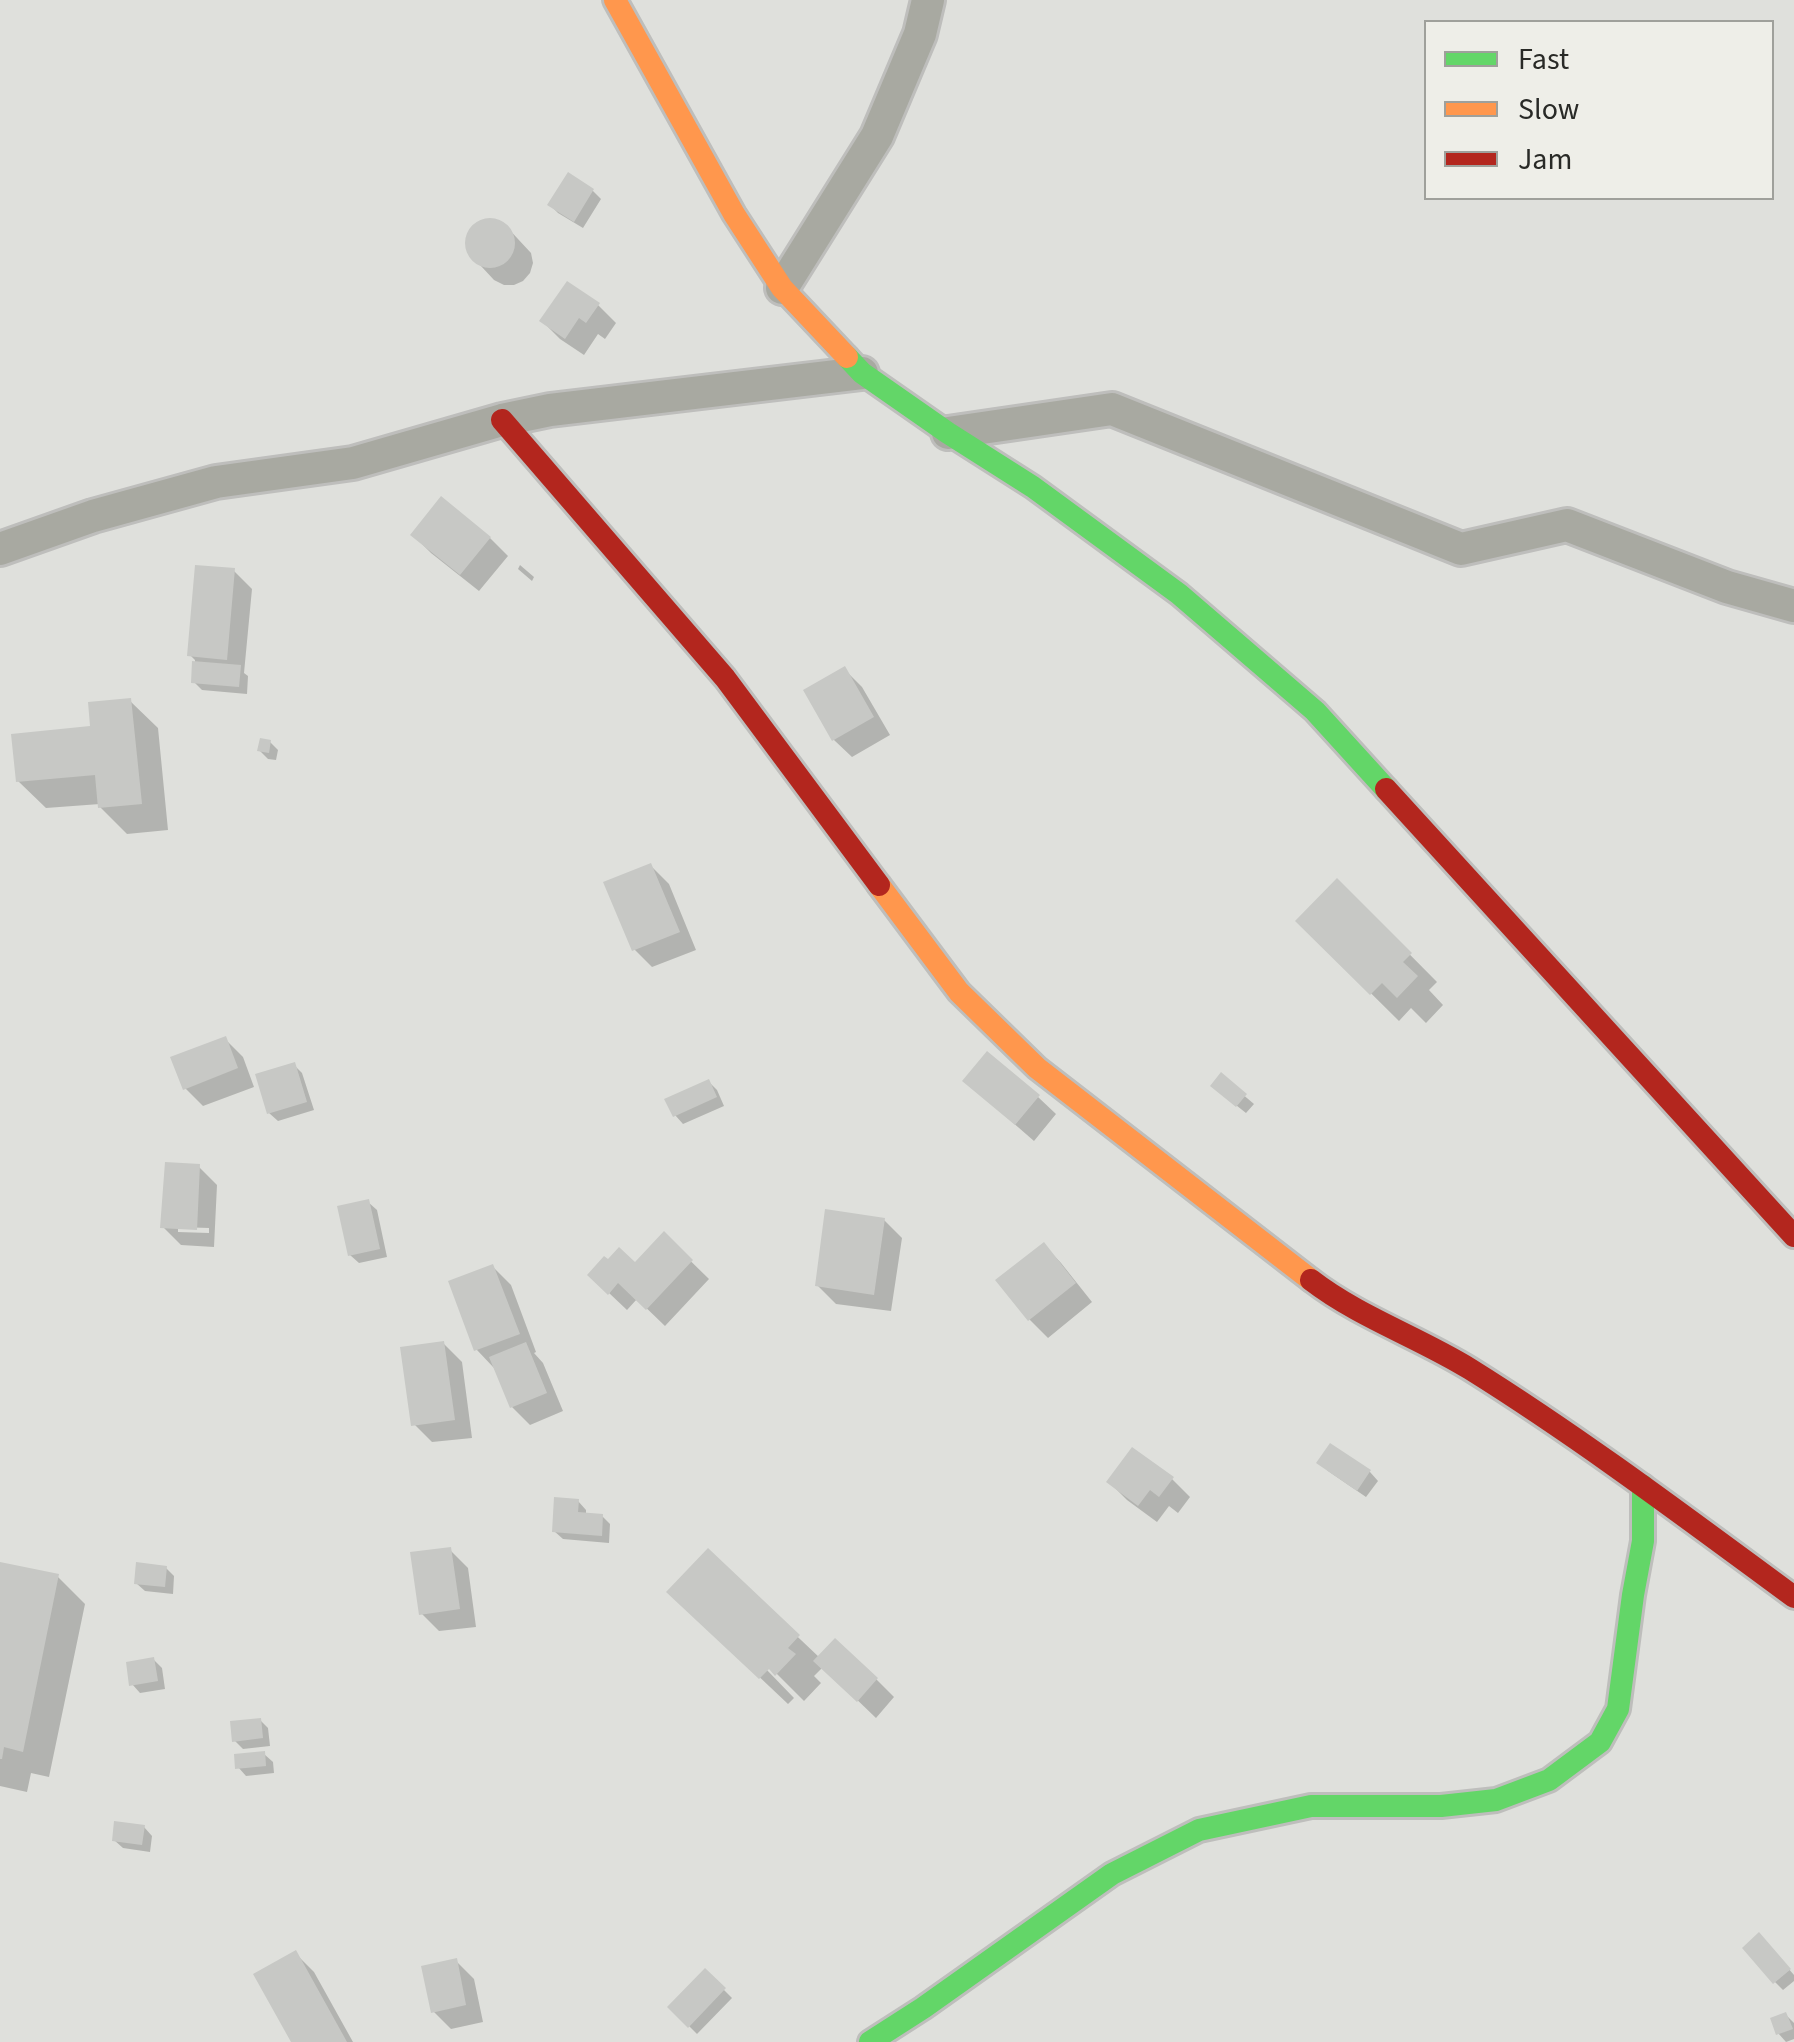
<!DOCTYPE html>
<html>
<head>
<meta charset="utf-8">
<style>
	body { margin:0 }
	#map { position:relative; width:1794px; height:2042px; overflow:hidden; background:#dfe0dc; font-family:"Source Sans 3",sans-serif }
	canvas { display:block }
	.legend { position:absolute; left:1424px; top:20px; width:350px; height:180px; box-sizing:border-box; background:#eeeee8; border:2px solid #9fa09b; margin:0; padding:12px 18px; list-style:none; font-size:30px; color:#292a27 }
	.legend li { display:flex; align-items:center; gap:20px; height:50px }
	.legend b { width:50px; border:2px solid #9fa09b }
</style>
</head>
<body>
<div id="map">
<canvas width="1794" height="2042"></canvas>
<ul class="legend">
<li><b style="height:12px;background:#63d668"></b>Fast</li>
<li><b style="height:12px;background:#ff974d"></b>Slow</li>
<li><b style="height:12px;background:#b3261e"></b>Jam</li>
</ul>
</div>
<script>
const context = document.querySelector('canvas').getContext('2d');
context.lineJoin = 'round';
function fillPath(path, color) {
  context.fillStyle = color;
  context.fill(path, 'evenodd');
}
function stroke(path, color, width, dash) {
  context.strokeStyle = color;
  context.lineWidth = width;
  context.lineCap = dash ? 'butt' : 'round';
  context.setLineDash(dash || []);
  context.stroke(path);
}
fillPath(new Path2D(`
	M568 176 593 191 601 199 583 228 558 213 550 205Z
	M485 220H496L505 225 531 253 533 263 530 273 523 281 514 285H504L494 280 468 252 467 242 469 232 476 224Z
	M598 305 616 323 605 339 598 334 584 355 560 339 542 321Z
	M413 535 490 538 508 556 479 591 431 553Z
	M520 565 534 577 532 581 518 569Z
	M234 571 252 589 244 673 248 676 247 694 202 690 194 682 195 660 190 655Z
	M844 669 862 687 890 735 852 757 834 740Z
	M130 701 158 728 168 830 127 834 100 807V804L46 808 18 781Z
	M270 742 278 750 276 760 268 759 260 751Z
	M651 866 669 884 696 950 652 967 634 949Z
	M1337 881 1437 982 1429 990 1443 1005 1426 1023 1411 1008 1399 1021 1298 921Z
	M225 1039 243 1057 254 1087 203 1106 185 1088Z
	M294 1065 302 1073 314 1110 278 1121 269 1113Z
	M1221 1076 1254 1104 1246 1113 1222 1094Z
	M965 1081 1038 1097 1056 1114 1034 1141Z
	M709 1082 717 1090 724 1106 683 1124 675 1115Z
	M199 1167 217 1185 214 1247 181 1245 163 1227ZM178 1227 209 1228V1233L178 1232Z
	M368 1202 377 1210 387 1257 359 1263 350 1255Z
	M884 1220 902 1238 891 1311 836 1304 818 1286Z
	M664 1235 709 1279 665 1326 637 1299 627 1310 590 1275 635 1265Z
	M1044 1245 1061 1263 1092 1302 1048 1338 1030 1320 998 1281Z
	M493 1267 511 1285 536 1352 534 1353 543 1363 563 1411 530 1425 512 1407 494 1368 477 1350Z
	M444 1344 462 1362 472 1438 432 1442 414 1424Z
	M1331 1446 1370 1472 1378 1481 1366 1497 1328 1471 1320 1463Z
	M1172 1479 1190 1497 1178 1513 1169 1506 1157 1522 1127 1500 1109 1482Z
	M578 1501 586 1510V1515L602 1516 610 1524 609 1543 563 1539 554 1531Z
	M450 1550 468 1568 476 1627 439 1631 421 1613Z
	M708 1552 820 1658 876 1679 894 1697 876 1718 823 1667 814 1676 821 1683 804 1701 768 1665 765 1668 794 1698 788 1704 697 1618Z
	M0 1564 57 1576 85 1604 49 1777 31 1773 27 1792 0 1786Z
	M166 1568 174 1576 173 1594 145 1591 136 1583Z
	M153 1659 162 1668 165 1689 140 1693 132 1684Z
	M260 1720 268 1728 270 1746 243 1749 235 1741Z
	M264 1754 273 1762 274 1773 246 1776 238 1767Z
	M144 1827 152 1836 150 1852 123 1848 114 1840Z
	M1767 1944 1794 1975V1981L1783 1990 1775 1982Z
	M296 1954 314 1972 353 2042H293Z
	M456 1961 474 1979 483 2022 451 2029 433 2011Z
	M705 1971 732 1998 697 2034 670 2007Z
	M1786 2015 1794 2023V2039L1786 2042 1778 2033Z`), '#0003');
fillPath(new Path2D(`
	M568 172 594 189 574 222 547 205Z
	M465 243a25 25 0 1 1 50 0a25 25 0 1 1-50 0Z
	M567 281 600 303 586 323 579 318 565 339 539 321Z
	M441 496 491 537 460 575 410 535Z
	M195 565 235 568 227 660 187 656Z
	M192 661 241 665 239 687 191 683Z
	M845 666 874 717 832 741 803 690Z
	M131 698 142 804 98 808 95 775 16 782 11 734 90 726 88 702Z
	M260 738 271 740 269 753 257 751Z
	M651 863 680 932 632 951 603 882Z
	M1337 878 1412 953 1403 962 1418 976 1397 998 1382 983 1370 995 1295 921Z
	M226 1036 238 1068 183 1090 170 1057Z
	M987 1051 1040 1095 1015 1125 962 1081Z
	M295 1062 307 1102 267 1114 255 1074Z
	M1221 1072 1247 1094 1236 1107 1210 1086Z
	M709 1079 717 1097 673 1117 664 1099Z
	M165 1162 200 1164 197 1230 160 1228Z
	M369 1199 380 1249 348 1256 337 1206Z
	M825 1209 885 1218 874 1295 815 1286Z
	M664 1231 693 1260 646 1310 618 1283 608 1295 587 1275 604 1256 608 1259 619 1247 635 1262Z
	M1044 1242 1076 1283 1028 1321 995 1280Z
	M493 1264 520 1334 474 1351 448 1281Z
	M444 1341 455 1420 411 1426 400 1347Z
	M526 1342 547 1393 510 1408 489 1357Z
	M1330 1443 1371 1470 1357 1491 1316 1463Z
	M1132 1447 1174 1477 1159 1497 1150 1490 1138 1506 1106 1482Z
	M554 1497 579 1499 578 1512 603 1514 602 1536 552 1532Z
	M451 1547 460 1609 419 1615 410 1552Z
	M708 1548 800 1635 788 1648 796 1654 775 1676 769 1669 759 1679 666 1592Z
	M0 1562 59 1574 23 1752 4 1747 2 1759H0Z
	M136 1562 167 1566 165 1587 134 1584Z
	M835 1638 878 1678 857 1702 813 1661Z
	M154 1657 158 1681 129 1686 126 1662Z
	M261 1718 263 1738 232 1742 230 1721Z
	M265 1751 266 1766 235 1769 234 1754Z
	M114 1821 145 1825 142 1845 112 1841Z
	M1759 1932 1791 1969 1773 1984 1742 1948Z
	M296 1950 347 2042H291L253 1974Z
	M457 1958 466 2005 431 2013 421 1966Z
	M705 1968 726 1988 688 2028 667 2007Z
	M1786 2012 1793 2029 1776 2035 1770 2018Z`), '#c7c8c5');
const street = new Path2D(`
	M782 288 877 136 920 34 928 0
	M948 433 1112 409 1461 549 1567 525 1727 587 1794 606
	M0 549 93 516 216 482 353 463 502 420 550 410 862 373`);
const fast = new Path2D(`
	M847 357 862 373 948 433 1033 487 1179 594 1315 711 1386 789
	M870 2042 923 2008 1112 1874 1199 1830 1311 1806H1441L1496 1800 1549 1780 1600 1742 1618 1709 1633 1595 1643 1541V1486`);
const slow = new Path2D(`
	M615 0 734 214 782 288 847 357
	M879 885 959 992 1037 1068 1311 1280`);
const jam = new Path2D(`
	M502 420 725 678 879 885
	M1386 789 1794 1236
	M1311 1280C1359 1317 1418 1337 1470 1369 1582 1439 1688 1519 1794 1597`);
stroke(street, '#bebebc', 38);
stroke(fast, '#bebebc', 28);
stroke(slow, '#bebebc', 28);
stroke(jam, '#bebebc', 28);
stroke(street, '#a8a9a1', 32);
stroke(fast, '#63d668', 22);
stroke(slow, '#ff974d', 22);
stroke(jam, '#b3261e', 22);
</script>
</body>
</html>
